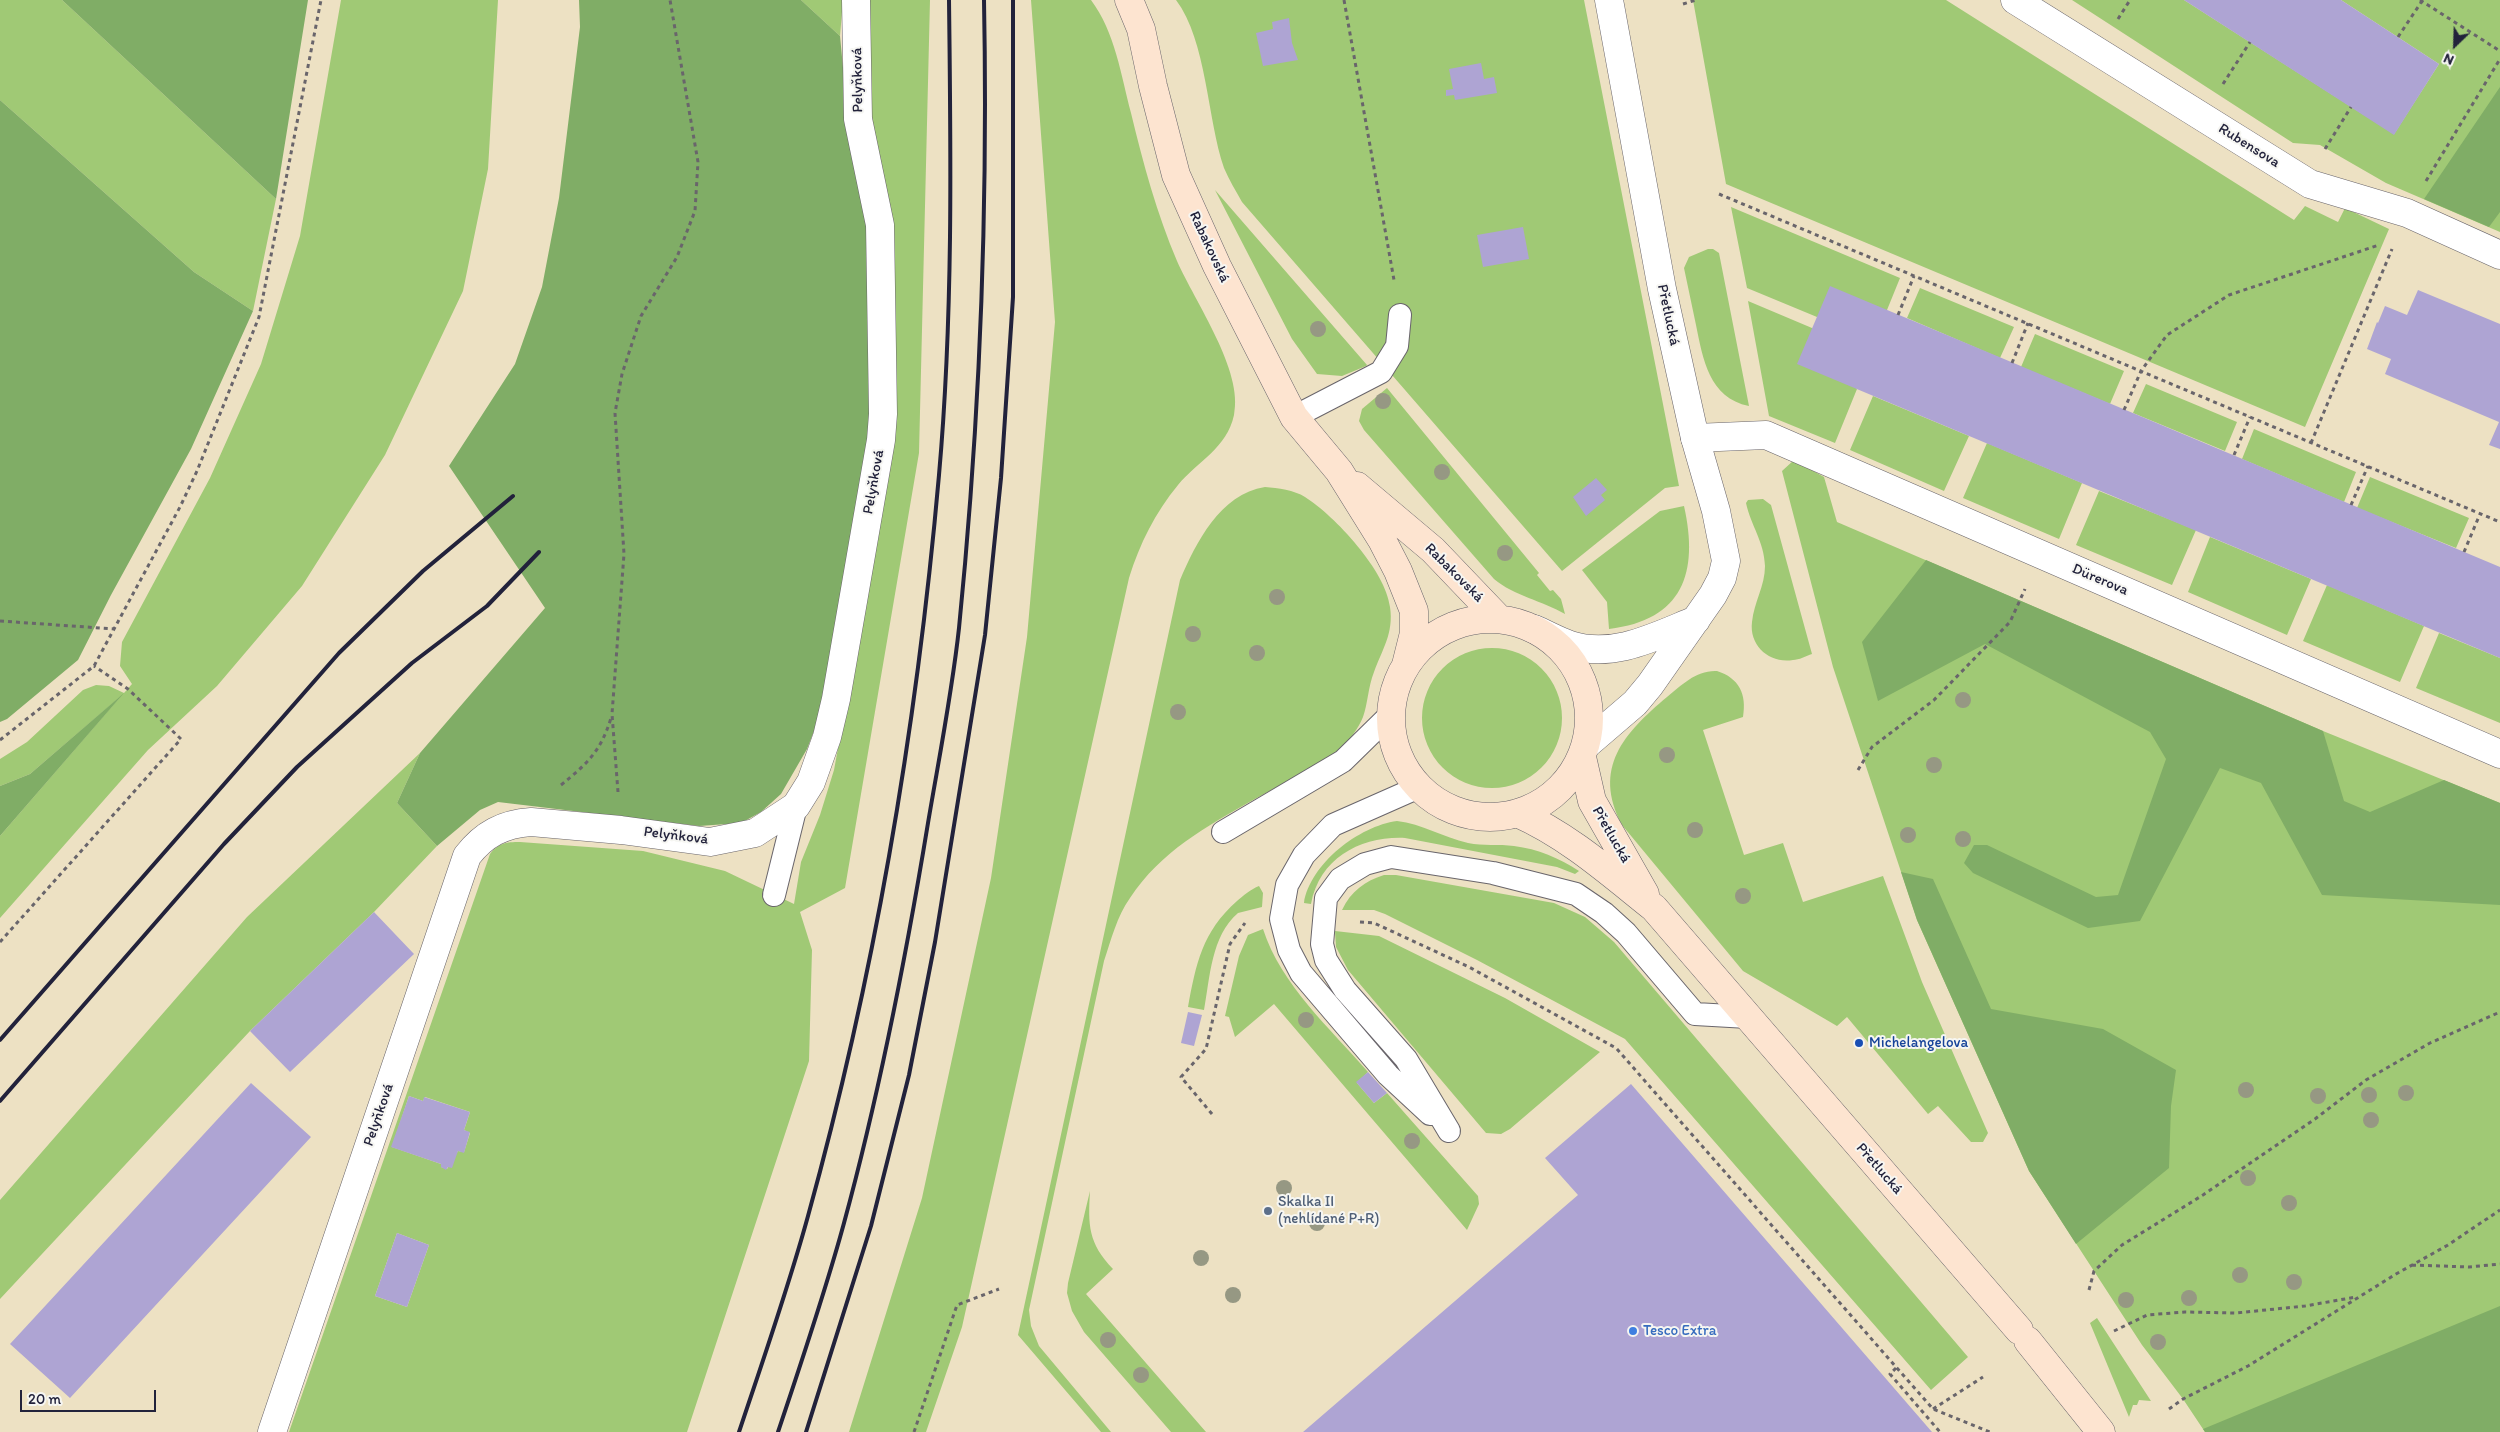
<!DOCTYPE html>
<html>
<head>
<meta charset="utf-8">
<style>
	body { margin:0 }
	#map { position:relative; width:2500px; height:1432px; overflow:hidden; background:#ede1c3; font-family:Itim,sans-serif }
	canvas { display:block }
	.north { position:absolute; left:2430px; top:20px; width:50px; height:50px; -webkit-text-stroke:4px #f6f6f2; paint-order:stroke; rotate:204deg; font-size:14px; font-weight:700; line-height:20px; text-align:center; color:#22223b }
	.north::after { content:''; display:block; margin:auto; width:18px; height:22px; background:#22223b; clip-path:polygon(50% 0,100% 100%,50% 72%,0 100%) }
	.scale { position:absolute; left:20px; top:1390px; width:136px; height:22px; box-sizing:border-box; border:2px solid #22223b; border-top:0; padding-left:6px; font-size:15px; line-height:18px; white-space:nowrap; color:#22223b; -webkit-text-stroke:4px #f6f6f2; paint-order:stroke }
</style>
</head>
<body>
<div id="map">
<canvas width="2500" height="1432"></canvas>
<div class="north">N</div>
<div class="scale">20 m</div>
</div>
<script>
const context = document.querySelector('canvas').getContext('2d');
context.lineJoin = 'round';
function fillPath(path, color) {
  context.fillStyle = color;
  context.fill(path, 'evenodd');
}
function stroke(path, color, width, dash) {
  context.strokeStyle = color;
  context.lineWidth = width;
  context.lineCap = dash ? 'butt' : 'round';
  context.setLineDash(dash || []);
  context.stroke(path);
}
function write(font, color, halo, rows, align = 'center') {
  context.font = font + ' Itim,sans-serif';
  context.lineWidth = 4;
  context.setLineDash([]);
  context.textBaseline = 'middle';
  context.strokeStyle = halo;
  context.fillStyle = color;
  for (const [text, x, y, turn = 0] of rows) {
    context.save();
    context.translate(x, y);
    context.rotate((+turn || 0) * Math.PI / 180);
    context.textAlign = isNaN(turn) ? turn : align;
    if (halo) context.strokeText(text, 0, 0);
    context.fillText(text, 0, 0);
    context.restore();
  }
}
fillPath(new Path2D(`
	M0 0H62L276 199 253 311 194 272 0 100Z
	M341 0H498L488 169 463 291 385 455 302 586 217 686 148 750 0 918V836L121 696 30 774 0 786V759L27 742 83 690 96 685 109 686 124 693 132 684 120 666 122 642 210 478 261 364 300 236Z
	M801 0H843L840 36Z
	M870 0H930L919 453 845 888 800 912 812 950 809 1061 687 1432H289L490 854C499 843 506 842 520 842L643 851 725 871 794 904 801 862 820 815 834 770 894 443 896 364 889 230 868 117ZM409 1096 423 1101 425 1097 470 1112 464 1130 470 1133 464 1152 458 1151 447 1169 441 1167V1164L392 1147ZM397 1233 429 1245 407 1307 375 1296Z
	M1031 0H1091C1115 32 1121 75 1131 113 1143 163 1157 214 1177 261 1195 302 1244 371 1234 415 1227 448 1198 461 1178 485 1155 513 1140 543 1129 578L962 1327 926 1432H849L922 1198 991 878 1027 637 1055 322Z
	M1176 0H1584L1679 486 1665 488 1562 571 1242 202C1236 191 1229 180 1224 168 1207 119 1207 41 1176 0Z
	M1693 0H1946L2294 220 2305 206 2338 222 2345 208 2389 229 2305 427 1726 184Z
	M2072 0H2184L2394 134 2439 64 2341 0H2500V232L2386 183 2320 145 2293 143Z
	M1215 190 1367 365 1366 366 1342 376 1317 374 1292 339Z
	M1731 207 1900 278 1887 310 1817 317 1747 288Z
	M1708 249H1713L1719 253 1749 406C1709 398 1703 359 1696 325 1692 306 1688 287 1684 268L1689 257Z
	M1920 288 2014 327 2000 358 1907 318Z
	M1748 301 1812 328 1857 389 1835 443 1769 416Z
	M2035 334 2124 371 2110 404 2021 367Z
	M2146 384 2237 422 2225 451 2133 413Z
	M1387 388 1539 573 1537 575 1550 591 1553 590 1561 599 1565 614C1543 601 1514 596 1494 579L1364 430 1359 421 1362 409Z
	M1873 396 1969 436 1944 491 1850 450Z
	M2254 429 2356 472 2344 502 2242 459Z
	M1987 443 2082 483 2059 539 1963 498Z
	M1794 460 1824 477 1837 522 2323 731 2500 803V1432H2205L2183 1399 2142 1345 2029 1171 1917 920 1833 667 1782 471Z
	M2370 477 2469 518 2456 548 2357 508Z
	M1265 487C1278 488 1294 490 1305 497 1335 516 1386 571 1390 607 1394 633 1382 650 1374 672 1368 687 1368 703 1363 717 1358 729 1350 739 1342 749 1313 766 1283 784 1253 800 1206 827 1161 851 1130 898 1117 916 1111 940 1104 961L1029 1310 1031 1326 1039 1346 1111 1432H1101L1018 1335 1180 580C1196 543 1220 494 1265 487Z
	M2099 491 2196 530 2172 585 2076 545Z
	M1763 499 1771 505 1812 654C1806 656 1799 660 1793 660 1770 664 1749 646 1752 622 1754 602 1765 586 1765 566 1764 541 1751 526 1746 503L1748 500Z
	M1684 506C1699 573 1683 620 1609 629L1607 602 1582 570 1660 511Z
	M2210 537 2311 579 2287 635 2188 592Z
	M2327 585 2424 626 2400 682 2303 641Z
	M2439 633 2500 658V723L2416 688Z
	M1422 718a70 70 0 1 1 140 0a70 70 0 1 1-140 0Z
	M1717 671C1739 678 1747 694 1743 717L1703 730 1744 855 1783 843 1803 902 1883 876 1922 982 1988 1133 1983 1142H1971L1938 1106 1928 1114 1847 1017 1837 1026 1743 971 1622 825C1592 768 1624 733 1667 697 1682 685 1696 670 1717 671Z
	M420 753 397 803 437 846 374 912 250 1031 0 1299V1200L247 917Z
	M1397 821C1422 824 1443 837 1468 843 1483 846 1499 844 1514 846 1538 849 1559 858 1579 871L1575 874 1557 867 1405 838C1362 836 1320 857 1311 904L1304 903C1310 864 1359 826 1397 821Z
	M1384 875H1396L1554 903 1585 917 1614 942 1968 1357 1931 1390 1625 1039 1477 960 1385 914 1374 910H1342C1351 891 1365 881 1384 875Z
	M1259 886 1263 893 1262 907 1238 913C1211 936 1210 978 1204 1010L1188 1007C1196 964 1202 932 1237 901 1243 896 1251 889 1259 886Z
	M1263 929C1281 985 1330 1028 1368 1072L1357 1083 1374 1103 1387 1093 1478 1196 1479 1204 1467 1230 1274 1004 1235 1037 1229 1017 1225 1016 1239 956 1248 935Z
	M1335 931 1379 936 1505 998 1600 1052 1510 1129 1501 1134 1486 1133 1348 970 1336 947Z
	M1090 1191C1088 1225 1088 1243 1113 1269L1086 1294 1206 1432H1171L1084 1332 1072 1311 1067 1293 1068 1283Z
	M2097 1318 2151 1401 2139 1400 2137 1405H2133L2129 1417 2090 1323Z`), '#a0c975');
fillPath(new Path2D(`
	M62 0H308L276 199Z
	M579 0H801L840 36 849 131 867 224 872 425 826 700 807 749 781 794 761 812 741 823 699 826 498 802 480 810 437 846 397 803 420 753 545 608 449 466 515 364 542 287 559 198 580 27Z
	M2500 87V212L2489 227 2424 199Z
	M0 100 194 272 253 311 191 449 111 595 78 660 7 719 0 722Z
	M1926 560 2323 731 2344 801 2370 812 2444 780 2500 803V905L2322 895 2261 783 2220 768 2140 921 2088 928 1973 873 1964 863 1974 845H1987L2096 897 2118 895 2166 759 2150 732 1985 644 1878 701 1862 642Z
	M124 693 0 836V786L30 774Z
	M1901 872 1933 879 1991 1009 2103 1029 2176 1070 2171 1106 2169 1168 2076 1244 2029 1171 1917 920Z
	M2500 1306V1432H2205L2203 1429Z`), '#80ad66');
fillPath(new Path2D(`
	M2184 0H2341L2439 64 2394 135Z
	M1289 18 1292 43 1298 60 1263 66 1256 33 1273 29 1272 22Z
	M1481 63 1484 79 1494 77 1497 93 1455 100 1454 95 1446 96V90L1453 89 1449 69Z
	M1523 227 1529 259 1483 267 1477 235Z
	M1830 286 2500 567V658L1797 364Z
	M2418 290 2500 324V449L2489 445 2499 422 2385 374 2391 359 2367 349 2377 322 2378 323 2385 306 2407 315Z
	M1596 478 1607 490 1601 495 1605 500 1586 516 1573 497Z
	M374 912 414 954 290 1072 250 1031Z
	M1188 1012 1202 1015 1194 1046 1181 1043Z
	M1368 1072 1387 1093 1374 1103 1356 1082Z
	M251 1083 311 1137 70 1398 10 1344Z
	M1631 1084 1932 1432H1303L1578 1195 1545 1158Z
	M409 1096 423 1101 424 1097 470 1112 464 1130 470 1132 464 1153 458 1151 452 1168 448 1167 446 1170 441 1167V1164L391 1147Z
	M397 1233 429 1245 407 1307 375 1296Z`), '#aea4d3');
const service = new Path2D(`
	M1294 417 1381 372 1397 346 1400 315
	M1419 787 1333 825 1304 855 1287 885 1281 919 1289 950 1301 973 1388 1075 1430 1114
	M1223 832 1343 761 1391 714
	M774 895 796 806
	M1449 1131 1406 1059 1345 990 1326 960 1322 944 1326 898 1340 879 1365 864 1391 857 1493 873 1576 894 1604 913 1626 933 1695 1014 1748 1017`);
const minor = new Path2D(`
	M2015 0 2310 184 2407 213 2500 255
	M1695 438 1766 435 2500 754
	M272 1432 467 856C484 834 503 824 531 822L621 830 710 842 755 833 796 806 811 782 827 737 836 699 881 440 883 414 880 225 858 119 856 0`);
const tertiary = new Path2D(`
	M1534 629C1546 634 1558 641 1570 645 1614 659 1656 636 1696 620
	M1586 745 1635 703 1650 685 1713 595 1722 578 1726 561 1716 511 1695 438 1662 289 1609 0`);
const secondary = new Path2D(`
	M1129 0 1141 29 1153 86 1176 175 1217 266 1294 417 1339 471 1382 540 1398 571 1414 611V633L1406 665
	M1357 486 1433 550 1499 619
	M1391 718a99 99 0 1 1 198 0a99 99 0 1 1-198 0Z
	M1582 757 1592 801 1645 894
	M1517 813C1569 836 1610 873 1654 908L2019 1330
	M2028 1341 2101 1432`);
stroke(service, '#69656b', 24);
stroke(minor, '#69656b', 29);
stroke(tertiary, '#69656b', 29);
stroke(secondary, '#69656b', 29);
stroke(new Path2D(`
	M1344 0 1394 280
	M2420 0 2500 51
	M1683 4 1696 0
	M2118 19 2130 0
	M2398 37 2422 1
	M2223 84 2250 42
	M2325 149 2351 107
	M2426 181 2500 59
	M1719 194 2500 522
	M1898 315 1914 276
	M2012 363 2028 323
	M2124 410 2141 371 2167 335 2229 295 2379 245
	M2311 443 2392 249
	M2234 455 2250 417
	M2351 505 2368 466
	M2464 552 2480 514
	M0 621 115 629
	M0 740 94 666 180 507 197 471 259 317 321 0
	M1858 770 1872 747 1934 700 2010 622 2025 589
	M561 785C587 764 601 751 611 718
	M618 792 612 714 624 554 615 413 622 374 641 316 677 257 695 211 698 162 670 0
	M1360 922 1374 923 1469 967 1616 1048 1933 1409 1990 1432
	M0 942 181 739 128 689 94 666
	M1212 1114 1181 1077 1206 1049 1230 944 1245 923
	M2412 1265 2469 1267 2500 1264
	M2089 1290 2094 1271 2122 1245 2203 1195 2315 1119 2366 1080 2430 1043 2500 1012
	M2114 1331 2147 1315 2185 1312 2236 1313 2305 1306 2356 1297
	M1896 1368 1890 1374 1940 1432
	M1933 1409 1983 1377
	M2169 1409 2183 1399 2248 1366 2396 1274 2448 1245 2500 1210
	M914 1432 957 1305 999 1289`), '#69656b', 3, [4, 4]);
stroke(service, '#fff', 22);
stroke(minor, '#fff', 28);
stroke(tertiary, '#fff', 28);
stroke(secondary, '#fde4d0', 28);
stroke(new Path2D(`
	M0 1040 339 653 423 571 513 496
	M0 1101 224 844 297 767 412 663 487 606 539 552
	M739 1432C763 1360 788 1289 808 1216 875 974 917 725 939 475 953 317 951 158 949 0
	M778 1432C801 1363 825 1293 844 1223 880 1091 906 957 928 823 939 758 952 693 959 628 980 419 988 210 984 0
	M806 1432 871 1226 909 1075 935 942 985 635 1001 478 1013 297V0`), '#22223b', 4);
context.fillStyle = '#969883';
for (const [x, y] of [
	[1318,329],
	[1383,401],
	[1442,472],
	[1505,553],
	[1277,597],
	[1193,634],
	[1257,653],
	[1963,700],
	[1178,712],
	[1667,755],
	[1934,765],
	[1695,830],
	[1908,835],
	[1963,839],
	[1743,896],
	[1306,1020],
	[2246,1090],
	[2406,1093],
	[2369,1095],
	[2318,1096],
	[2371,1120],
	[1412,1141],
	[2248,1178],
	[1284,1188],
	[2289,1203],
	[1317,1223],
	[1201,1258],
	[2240,1275],
	[2294,1282],
	[1233,1295],
	[2189,1298],
	[2126,1300],
	[1108,1340],
	[2158,1342],
	[1141,1375]
]) {
  context.beginPath();
  context.arc(x, y, 8, 0, 2 * Math.PI);
  context.fill();
}
for (const [x, y, r, color] of [
	[1859,1043,5,"#1a4fb4"],
	[1268,1211,5,"#5c6f8a"],
	[1633,1331,5,"#3f7fe0"]
]) {
  const dot = new Path2D();
  dot.arc(x, y, r, 0, 2 * Math.PI);
  context.fillStyle = color;
  context.fill(dot);
  stroke(dot, '#f6f6f2', 2);
}
write('15px', '#22223b', '#f6f6f2', [
	["Pelyňková",858,80,-91],
	["Rubensova",2249,146,32],
	["Rabakovská",1209,247,65],
	["Přetlucká",1668,315,78],
	["Pelyňková",874,482,-80],
	["Rabakovská",1454,573,45],
	["Dürerova",2100,580,23],
	["Přetlucká",1611,835,60],
	["Pelyňková",676,836,7],
	["Pelyňková",379,1115,-71],
	["Přetlucká",1879,1169,49]
]);
write('15px', '#164399', '#f6f6f2', [
	["Michelangelova",1869,1043]
], 'left');
write('15px', '#4e5e75', '#f6f6f2', [
	["Skalka II",1278,1202],
	["(nehlídané P+R)",1278,1219]
], 'left');
write('15px', '#366cbe', '#f6f6f2', [
	["Tesco Extra",1643,1331]
], 'left');
</script>
</body>
</html>
